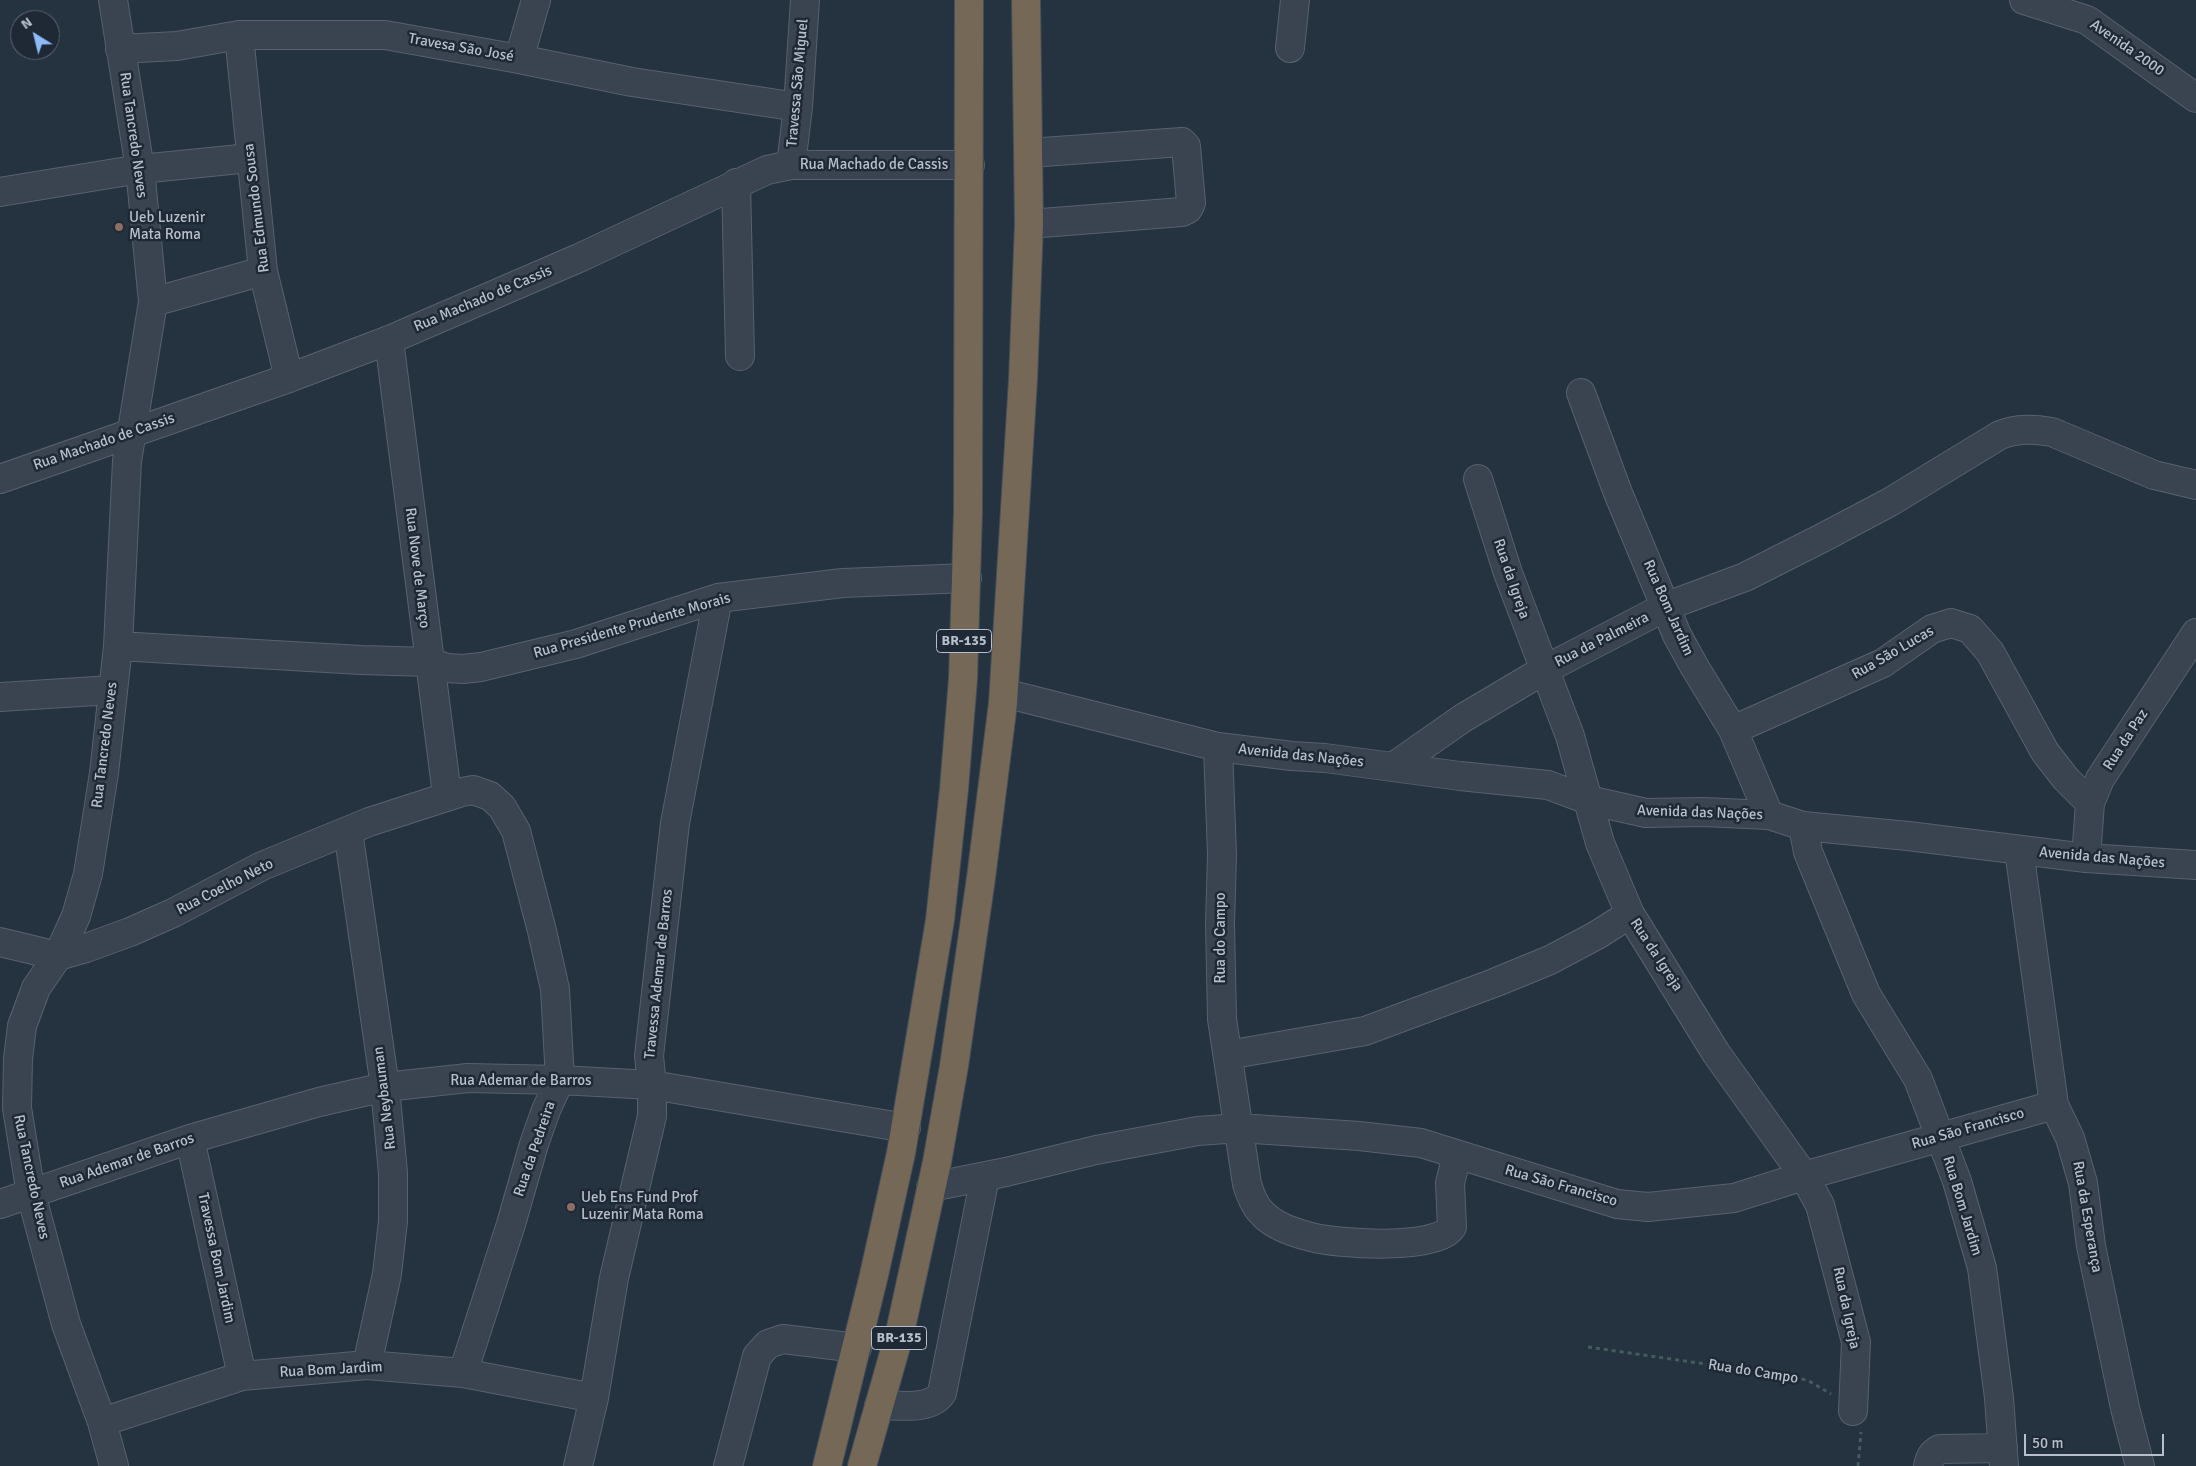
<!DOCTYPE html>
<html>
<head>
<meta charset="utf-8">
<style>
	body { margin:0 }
	#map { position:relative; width:2196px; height:1466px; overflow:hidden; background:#253240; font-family:Signika,sans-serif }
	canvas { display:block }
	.north { position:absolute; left:10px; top:10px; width:50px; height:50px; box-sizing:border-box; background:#1e2935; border:1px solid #5b6571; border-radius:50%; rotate:324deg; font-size:14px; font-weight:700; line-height:20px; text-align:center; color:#b6bfcb }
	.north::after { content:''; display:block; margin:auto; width:18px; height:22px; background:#8dbbf9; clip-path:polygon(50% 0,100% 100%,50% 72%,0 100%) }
	.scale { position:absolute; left:2024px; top:1434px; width:140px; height:22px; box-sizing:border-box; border:2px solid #b6bfcb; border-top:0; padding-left:6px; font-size:15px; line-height:18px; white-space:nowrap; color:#b6bfcb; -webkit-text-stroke:4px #1e2935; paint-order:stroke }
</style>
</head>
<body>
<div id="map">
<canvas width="2196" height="1466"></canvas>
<div class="north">N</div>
<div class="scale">50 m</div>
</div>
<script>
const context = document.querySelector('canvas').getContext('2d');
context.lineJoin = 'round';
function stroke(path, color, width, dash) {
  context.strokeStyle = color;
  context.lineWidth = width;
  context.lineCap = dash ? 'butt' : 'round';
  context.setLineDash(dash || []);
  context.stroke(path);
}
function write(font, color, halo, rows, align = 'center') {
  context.font = font + ' Signika,sans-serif';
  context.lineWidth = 5;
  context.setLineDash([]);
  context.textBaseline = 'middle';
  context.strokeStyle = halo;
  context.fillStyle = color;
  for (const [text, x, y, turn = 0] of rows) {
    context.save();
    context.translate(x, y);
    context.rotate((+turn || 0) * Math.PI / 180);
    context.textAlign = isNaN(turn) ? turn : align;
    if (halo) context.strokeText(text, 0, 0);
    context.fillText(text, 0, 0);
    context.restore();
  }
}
const minor = new Path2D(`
	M113 0 140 169 153 302 127 461 118 646 104 773 88 874 76 916 58 956 36 988 22 1026 18 1059 17 1108 31 1194 66 1324 102 1422 114 1466
	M2024 0 2087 20 2196 98
	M239 35 263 271 289 378
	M1290 48 1295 0
	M120 49 177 46 239 35H385L519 59 632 82 798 107
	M519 59 536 0
	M1029 153 1182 142 1186 146 1191 203 1188 209 1182 212 1029 224
	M791 165 798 107 805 0
	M736 183 740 356
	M0 192 140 169 250 158
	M153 302 263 271
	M389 340 447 795
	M1581 393 1618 493 1677 635 1694 666 1733 730 1769 815
	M0 479 289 378 389 340 579 258 767 170 791 165H970
	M1478 479 1508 573 1570 736 1600 843 1630 914 1716 1053 1804 1176 1820 1205 1856 1342 1853 1411
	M118 646 361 660 429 662 447 668 463 669 481 667 576 644 718 598 843 583 967 578
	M1004 693 1218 747 1292 756 1325 758 1460 776 1548 785 1588 800 1646 813 1703 812 1769 815 1803 826 1908 836 2086 858 2196 865
	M0 697 112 690
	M1733 730 1883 663 1932 629 1951 623 1970 629 1990 652 2045 752 2066 779 2090 803
	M1218 747 1222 855 1220 924 1222 1019 1247 1184C1250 1194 1255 1207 1263 1214 1274 1226 1295 1233 1311 1237 1336 1244 1438 1251 1452 1227L1450 1183 1457 1155
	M1393 767 1463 718 1544 670 1667 606 1745 577 1824 537 1890 502 2000 435C2018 428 2034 429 2052 432L2154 475 2196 485
	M1803 826 1808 852 1866 994 1918 1079 1957 1181 1982 1268 1999 1398 2004 1466
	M348 831 385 1087 393 1173V1221L387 1274 367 1365
	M2019 850 2054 1105 2070 1138 2083 1183 2091 1246 2125 1408 2140 1466
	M2086 858 2090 803 2100 779 2196 633
	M0 942 58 956 86 948 130 932 173 913 262 866 369 822 462 792 473 790 490 796 502 807 516 831 542 931 555 989 560 1080 546 1110 534 1144 511 1224 463 1373
	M1228 1055 1365 1031 1494 983 1550 960 1597 935 1630 914
	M190 1139 242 1376
	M931 1187 1006 1172 1096 1150 1198 1131 1239 1128 1359 1136 1421 1143 1617 1204 1648 1207 1734 1198 1804 1176 2054 1105
	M0 1204 190 1139 319 1102 385 1087 468 1078 560 1080 652 1085 906 1128
	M879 1405C899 1405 930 1411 942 1393L985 1177
	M102 1422 242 1376 367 1365 463 1373 594 1398
	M578 1466 594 1398 614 1278 652 1116V1085L649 1056 675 823 718 598
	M728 1466 757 1356 768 1344 783 1339 857 1348
	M1928 1466C1930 1457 1932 1453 1940 1449L2003 1448`);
const highway = new Path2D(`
	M827 1466 874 1275 901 1153 940 920 954 789 963 679 968 512 969 0
	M862 1466 900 1332 937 1162 954 1066 981 878 1003 703 1023 380 1029 224 1026 0`);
stroke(minor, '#57626e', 30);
stroke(highway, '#444f5b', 30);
stroke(new Path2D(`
	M1588 1347 1795 1377 1809 1381 1831 1394
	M1858 1466 1861 1432`), '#455c5e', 3, [4, 4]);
stroke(minor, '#394450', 28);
stroke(highway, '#766856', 28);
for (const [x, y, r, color] of [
	[119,227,5,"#8d6e63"],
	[571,1207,5,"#8d6e63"]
]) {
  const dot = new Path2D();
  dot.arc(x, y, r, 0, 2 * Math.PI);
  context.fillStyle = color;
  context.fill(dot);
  stroke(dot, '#1e2935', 2);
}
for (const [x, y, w] of [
	[964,641,55],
	[899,1338,55]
]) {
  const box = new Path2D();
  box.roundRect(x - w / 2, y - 11.5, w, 23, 4);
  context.fillStyle = '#1e2935';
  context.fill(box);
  stroke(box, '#b6bfcb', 1);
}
write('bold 14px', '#b6bfcb', null, [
	["BR-135",964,641],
	["BR-135",899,1338]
]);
write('15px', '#b6bfcb', '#1e2935', [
	["Travesa São José",461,48,10],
	["Avenida 2000",2127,48,35],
	["Travessa São Miguel",798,83,-85],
	["Rua Tancredo Neves",133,135,82],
	["Rua Machado de Cassis",874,165],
	["Rua Edmundo Sousa",257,208,-97],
	["Rua Machado de Cassis",483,299,-23],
	["Rua Machado de Cassis",104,442,-19],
	["Rua Nove de Março",417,568,83],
	["Rua da Igreja",1511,579,71],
	["Rua Bom Jardim",1668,608,66],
	["Rua Presidente Prudente Morais",632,626,-16],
	["Rua da Palmeira",1602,640,-27],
	["Rua São Lucas",1893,653,-30],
	["Rua da Paz",2126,740,-57],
	["Rua Tancredo Neves",105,745,-83],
	["Avenida das Nações",1301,756,6],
	["Avenida das Nações",1700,813,2],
	["Avenida das Nações",2102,858,5],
	["Rua Coelho Neto",225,887,-27],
	["Rua do Campo",1221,938,-90],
	["Rua da Igreja",1656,955,57],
	["Travessa Ademar de Barros",659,974,-84],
	["Rua Ademar de Barros",521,1081],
	["Rua Neybauman",385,1098,-97],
	["Rua São Francisco",1968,1129,-16],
	["Rua da Pedreira",535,1149,-71],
	["Rua Ademar de Barros",127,1161,-19],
	["Rua Tancredo Neves",31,1177,78],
	["Rua São Francisco",1561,1186,16],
	["Rua Bom Jardim",1962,1206,73],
	["Rua da Esperança",2087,1217,80],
	["Travessa Bom Jardim",216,1258,78],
	["Rua da Igreja",1846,1308,78],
	["Rua Bom Jardim",331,1370,-3],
	["Rua do Campo",1753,1372,9]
]);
write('15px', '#b6bfcb', '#1e2935', [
	["Ueb Luzenir",129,218],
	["Mata Roma",129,235],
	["Ueb Ens Fund Prof",581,1198],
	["Luzenir Mata Roma",581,1215]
], 'left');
</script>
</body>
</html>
